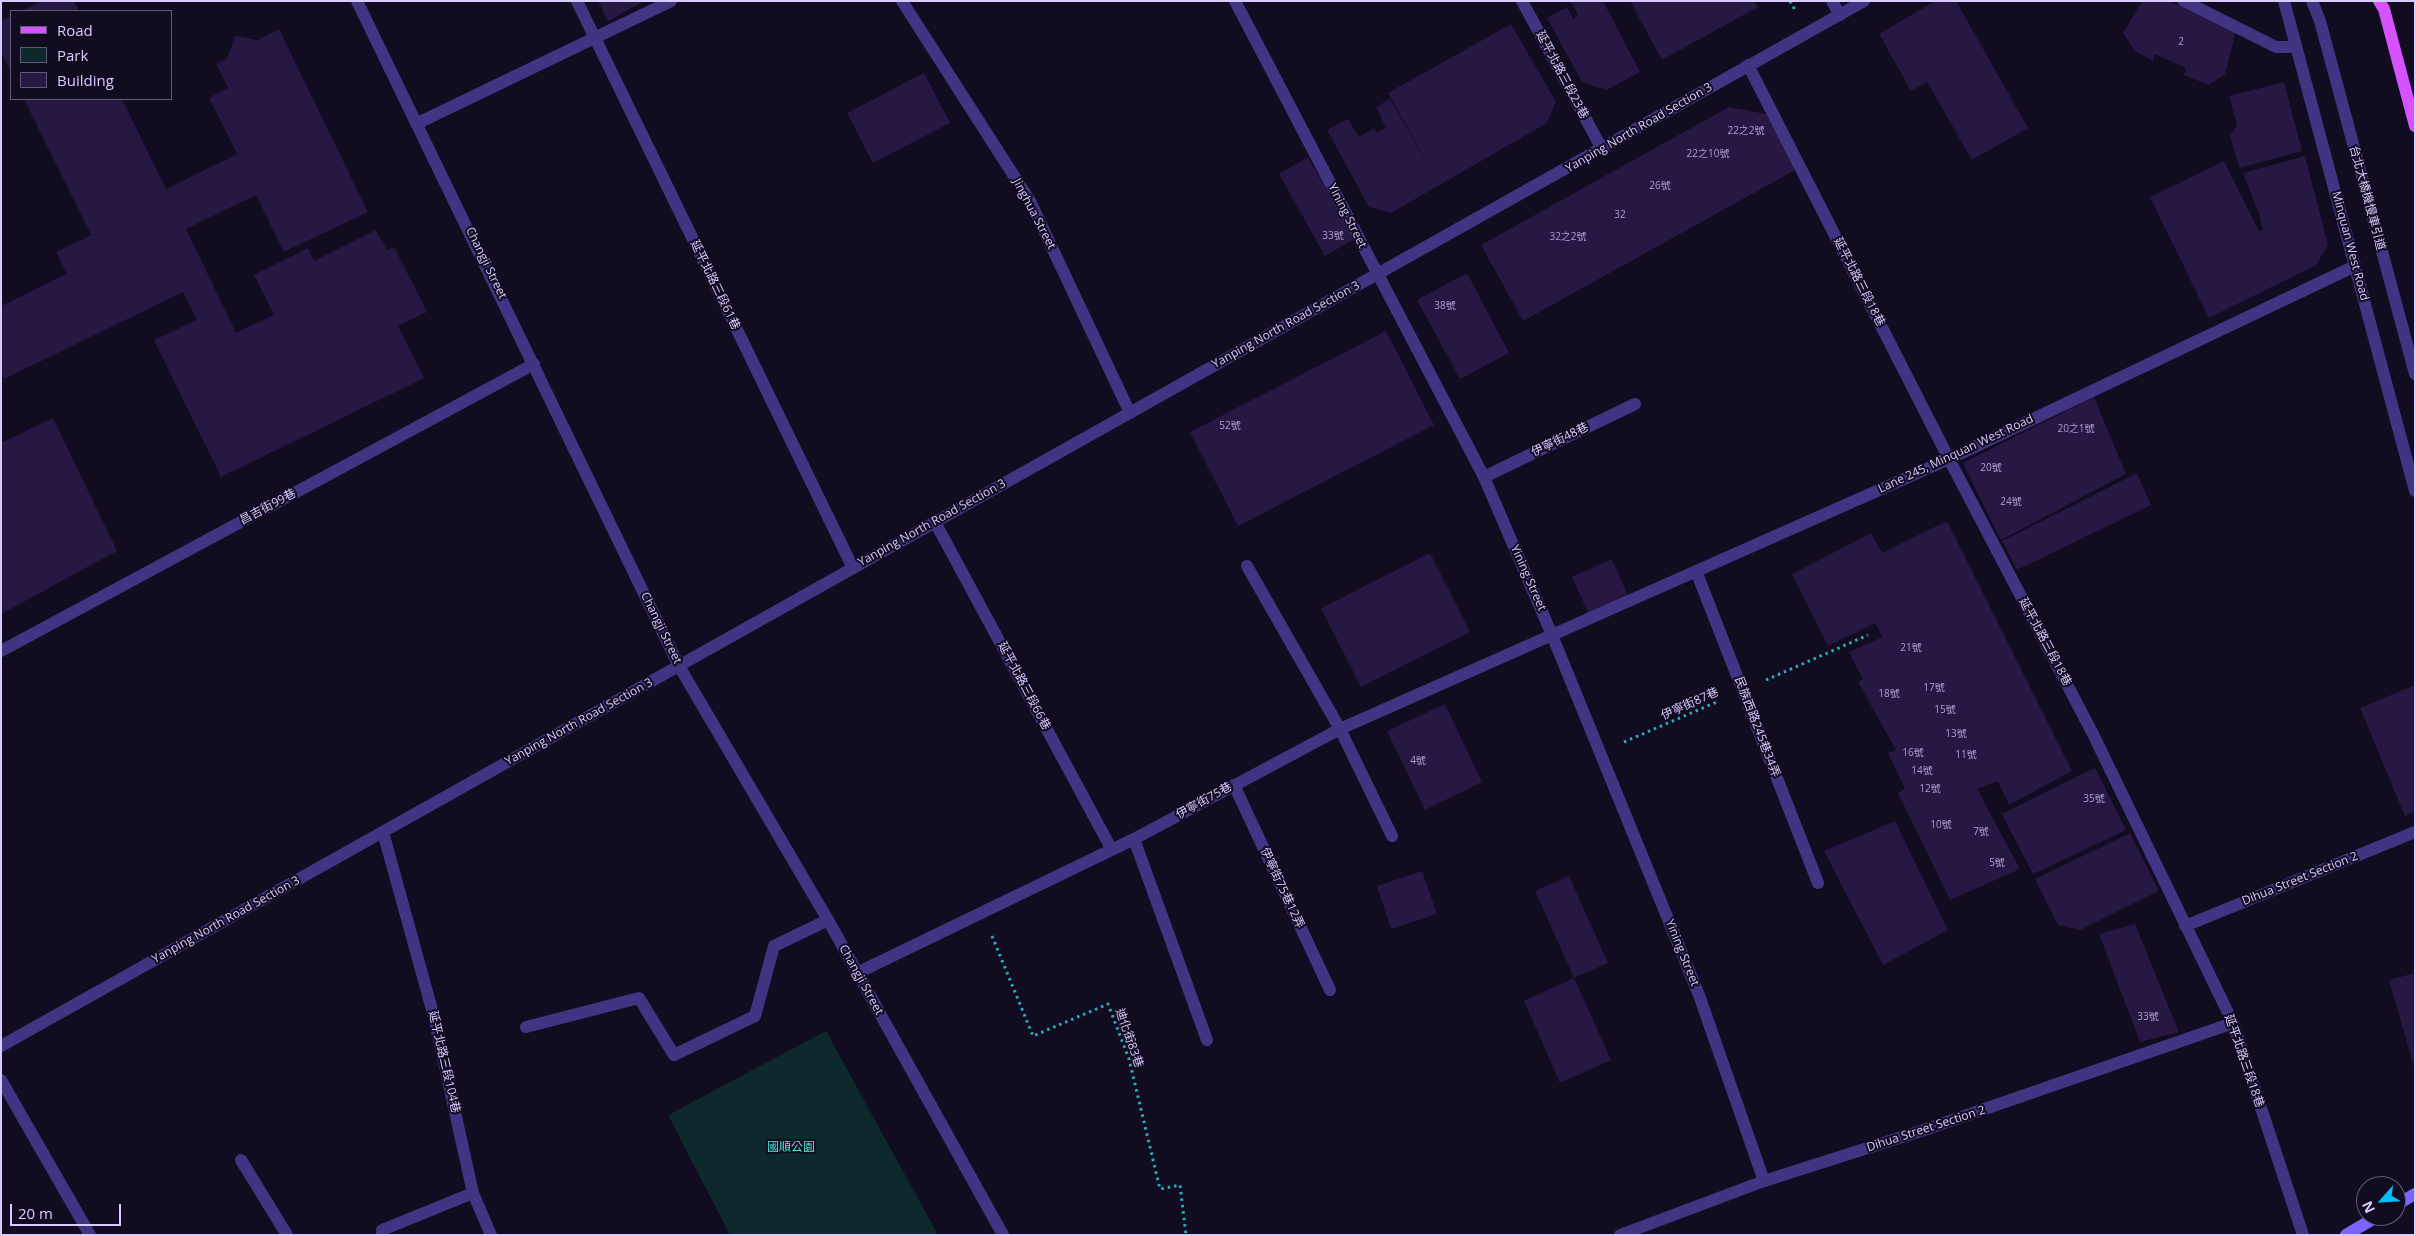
<!DOCTYPE html>
<html>
<head>
<meta charset="utf-8">
<style>
	body { margin:0 }
	#map { position:relative; width:2416px; height:1236px; overflow:hidden; background:#120c21; font-family:"Open Sans",sans-serif }
	canvas { display:block }
	.frame { position:absolute; inset:0; border:2px solid #d8ccff; pointer-events:none }
	.legend { position:absolute; left:10px; top:10px; width:162px; height:90px; box-sizing:border-box; background:#120c21; border:1px solid #61597a; margin:0; padding:6px 9px; list-style:none; font-size:15px; color:#d8ccff }
	.legend li { display:flex; align-items:center; gap:10px; height:25px }
	.legend b { width:25px; border:1px solid #61597a }
	.north { position:absolute; left:2356px; top:1176px; width:50px; height:50px; box-sizing:border-box; background:#120c21; border:1px solid #61597a; border-radius:50%; rotate:244deg; font-size:14px; font-weight:700; line-height:20px; text-align:center; color:#d8ccff }
	.north::after { content:''; display:block; margin:auto; width:18px; height:22px; background:#00bef7; clip-path:polygon(50% 0,100% 100%,50% 72%,0 100%) }
	.scale { position:absolute; left:10px; top:1204px; width:111px; height:22px; box-sizing:border-box; border:2px solid #d8ccff; border-top:0; padding-left:6px; font-size:15px; line-height:18px; white-space:nowrap; color:#d8ccff; -webkit-text-stroke:4px #120c21; paint-order:stroke }
</style>
</head>
<body>
<div id="map">
<canvas width="2416" height="1236"></canvas>
<div class="frame"></div>
<ul class="legend">
<li><b style="height:6px;background:#d553ff"></b>Road</li>
<li><b style="height:14px;background:#0e292b"></b>Park</li>
<li><b style="height:14px;background:#261743"></b>Building</li>
</ul>
<div class="north">N</div>
<div class="scale">20 m</div>
</div>
<script>
const context = document.querySelector('canvas').getContext('2d');
context.lineJoin = 'round';
function fillPath(path, color) {
  context.fillStyle = color;
  context.fill(path, 'evenodd');
}
function stroke(path, color, width, dash) {
  context.strokeStyle = color;
  context.lineWidth = width;
  context.lineCap = dash ? 'butt' : 'round';
  context.setLineDash(dash || []);
  context.stroke(path);
}
function write(font, color, halo, rows, align = 'center') {
  context.font = font + ' "Open Sans","Noto Sans TC",sans-serif';
  context.lineWidth = 4;
  context.setLineDash([]);
  context.textBaseline = 'middle';
  context.strokeStyle = halo;
  context.fillStyle = color;
  for (const [text, x, y, turn = 0] of rows) {
    context.save();
    context.translate(x, y);
    context.rotate((+turn || 0) * Math.PI / 180);
    context.textAlign = isNaN(turn) ? turn : align;
    if (halo) context.strokeText(text, 0, 0);
    context.fillText(text, 0, 0);
    context.restore();
  }
}
fillPath(new Path2D(`
	M826 1031 938 1235H730L668 1115Z`), '#0e292b');
fillPath(new Path2D(`
	M41 1H74L79 11H21Z
	M598 1H644L608 21Z
	M1570 1H1603L1640 72 1606 90 1582 82 1547 18 1567 7 1573 19 1578 15Z
	M1630 1H1754L1758 7 1662 60Z
	M1935 1H1956L2028 128 1972 160 1927 82 1911 91 1879 34Z
	M2142 1H2169L2236 30 2225 74 2209 85 2184 75 2186 68 2155 54 2153 61 2135 51 2123 33Z
	M11 16V72L1 52V21Z
	M1511 24 1556 102 1547 123 1391 213 1369 207 1327 130 1348 119 1359 137 1374 128 1377 133 1386 128 1376 107 1390 99 1435 177 1388 93Z
	M279 29 368 212 284 252 256 195 186 229 236 333 274 315 254 275 308 248 314 261 376 230 387 250 394 247 427 312 398 326 424 378 221 477 154 340 197 320 183 292 4 379 1 374V306L67 274 56 252 91 235 24 99H122L166 189 237 154 209 98 228 88 216 64 227 59 235 36 257 40Z
	M924 73 950 123 873 163 847 113Z
	M2284 82 2302 151 2239 168 2230 135 2237 126 2229 96Z
	M1729 107 1766 114 1797 169 1523 321 1481 245Z
	M2305 156 2328 245 2316 265 2209 318 2150 197 2224 161 2259 231 2263 230 2259 214 2243 173Z
	M1308 157 1354 239 1325 256 1279 174Z
	M1467 273 1509 353 1460 379 1417 300Z
	M1386 331 1434 425 1238 526 1190 432Z
	M2094 397 2126 474 2001 540 1963 463Z
	M53 418 117 551 1 614V443Z
	M2137 473 2151 505 2017 570 2002 541Z
	M1947 521 2072 771 2009 805 1998 781 1977 789 2020 869 1950 900 1898 793 1905 789 1888 753 1896 750 1858 682 1863 679 1849 652 1883 637 1875 623 1828 646 1792 574 1871 533 1882 553Z
	M1430 553 1470 632 1361 687 1321 608Z
	M1612 559 1628 596 1589 614 1572 577Z
	M2415 685V811L2405 816 2360 708Z
	M1445 704 1482 782 1425 810 1387 731Z
	M2095 768 2126 830 2033 874 2002 814Z
	M1895 821 1948 930 1883 965 1824 851Z
	M2130 833 2159 891 2080 930 2058 925 2035 879Z
	M1422 871 1437 914 1391 929 1377 886Z
	M1569 876 1608 963 1574 978 1535 891Z
	M2135 924 2179 1032 2140 1042 2099 934Z
	M2415 973V1067H2414L2389 980Z
	M1574 978 1611 1060 1560 1083 1524 1001Z`), '#261743');
stroke(new Path2D(`
	M1790 1 1795 10
	M1766 680 1868 635
	M1624 742 1719 701
	M992 936 1033 1036 1108 1004 1129 1059 1160 1189 1180 1185 1186 1235`), '#27aeb8', 3, [2.5, 4]);
stroke(new Path2D(`
	M577 1 853 568
	M1522 1 1602 149
	M2184 1 2276 47H2295
	M2312 1 2320 21 2415 374
	M1748 65 1949 459 2093 734 2233 1023 2303 1235
	M418 123 671 1
	M1484 477 1635 404
	M935 522 1112 850
	M1247 566 1340 729 1392 836
	M1696 571 1818 883
	M1 651 534 364
	M1234 785 1330 990
	M1134 839 1207 1040
	M2185 926 2415 832
	M857 973 1134 839 1340 729 1949 459 2355 266
	M1 1080 90 1235
	M241 1160 287 1235
	M473 1193 491 1235
	M382 1235V1230L473 1193 434 1017 383 832`), '#413483', 12);
stroke(new Path2D(`
	M357 1 679 666 828 920 1003 1235
	M902 1 1030 201 1130 413
	M1235 1 1484 477 1552 635 1699 995 1764 1181
	M1832 1 1840 15
	M2284 1 2415 491
	M526 1027 639 998 674 1055 755 1016 774 946 828 920
	M1620 1235 1764 1181 1924 1130 2233 1023`), '#413483', 12);
stroke(new Path2D(`
	M1 1046 1864 1`), '#413483', 12);
stroke(new Path2D(`
	M2396 1205 2415 1194
	M2346 1235 2378 1216`), '#7b63ff', 12);
stroke(new Path2D(`
	M2379 1 2384 9 2415 126`), '#d553ff', 12);
write('10px', '#ac9fd0', null, [
	["2",2181,42],
	["22之2號",1746,131],
	["22之10號",1708,154],
	["26號",1660,186],
	["32",1620,215],
	["33號",1333,236],
	["32之2號",1568,237],
	["38號",1445,306],
	["52號",1230,426],
	["20之1號",2076,429],
	["20號",1991,468],
	["24號",2011,502],
	["21號",1911,648],
	["17號",1934,688],
	["18號",1889,694],
	["15號",1945,710],
	["13號",1956,734],
	["16號",1913,753],
	["11號",1966,755],
	["4號",1418,761],
	["14號",1922,771],
	["12號",1930,789],
	["35號",2094,799],
	["10號",1941,825],
	["7號",1981,832],
	["5號",1997,863],
	["33號",2148,1017]
]);
write('12px', '#d8ccff', '#120c21', [
	["延平北路三段23巷",1562,75,62],
	["Yanping North Road Section 3",1639,128,-30],
	["台北大橋機慢車引道",2367,198,75],
	["Jinghua Street",1034,214,62],
	["Yining Street",1347,216,63],
	["Minquan West Road",2350,246,75],
	["Changji Street",486,263,64],
	["延平北路三段18巷",1859,282,63],
	["延平北路三段61巷",715,285,64],
	["Yanping North Road Section 3",1286,325,-29],
	["伊寧街48巷",1560,440,-26],
	["Lane 245, Minquan West Road",1956,454,-25],
	["昌吉街99巷",268,507,-28],
	["Yanping North Road Section 3",932,523,-29],
	["Yining Street",1528,578,66],
	["Changji Street",661,628,64],
	["延平北路三段18巷",2045,642,62],
	["延平北路三段66巷",1024,686,62],
	["伊寧街87巷",1690,704,-24],
	["Yanping North Road Section 3",579,722,-29],
	["民族西路245巷34弄",1757,727,69],
	["伊寧街75巷",1204,801,-29],
	["Dihua Street Section 2",2300,879,-22],
	["伊寧街75巷12弄",1282,888,65],
	["Yanping North Road Section 3",226,920,-29],
	["Yining Street",1682,953,68],
	["Changji Street",861,980,61],
	["迪化街83巷",1129,1038,71],
	["延平北路三段18巷",2244,1061,71],
	["延平北路三段104巷",444,1062,77],
	["Dihua Street Section 2",1926,1129,-18]
]);
write('12px', '#51e6d4', '#120c21', [
	["國順公園",791,1148]
]);
</script>
</body>
</html>
